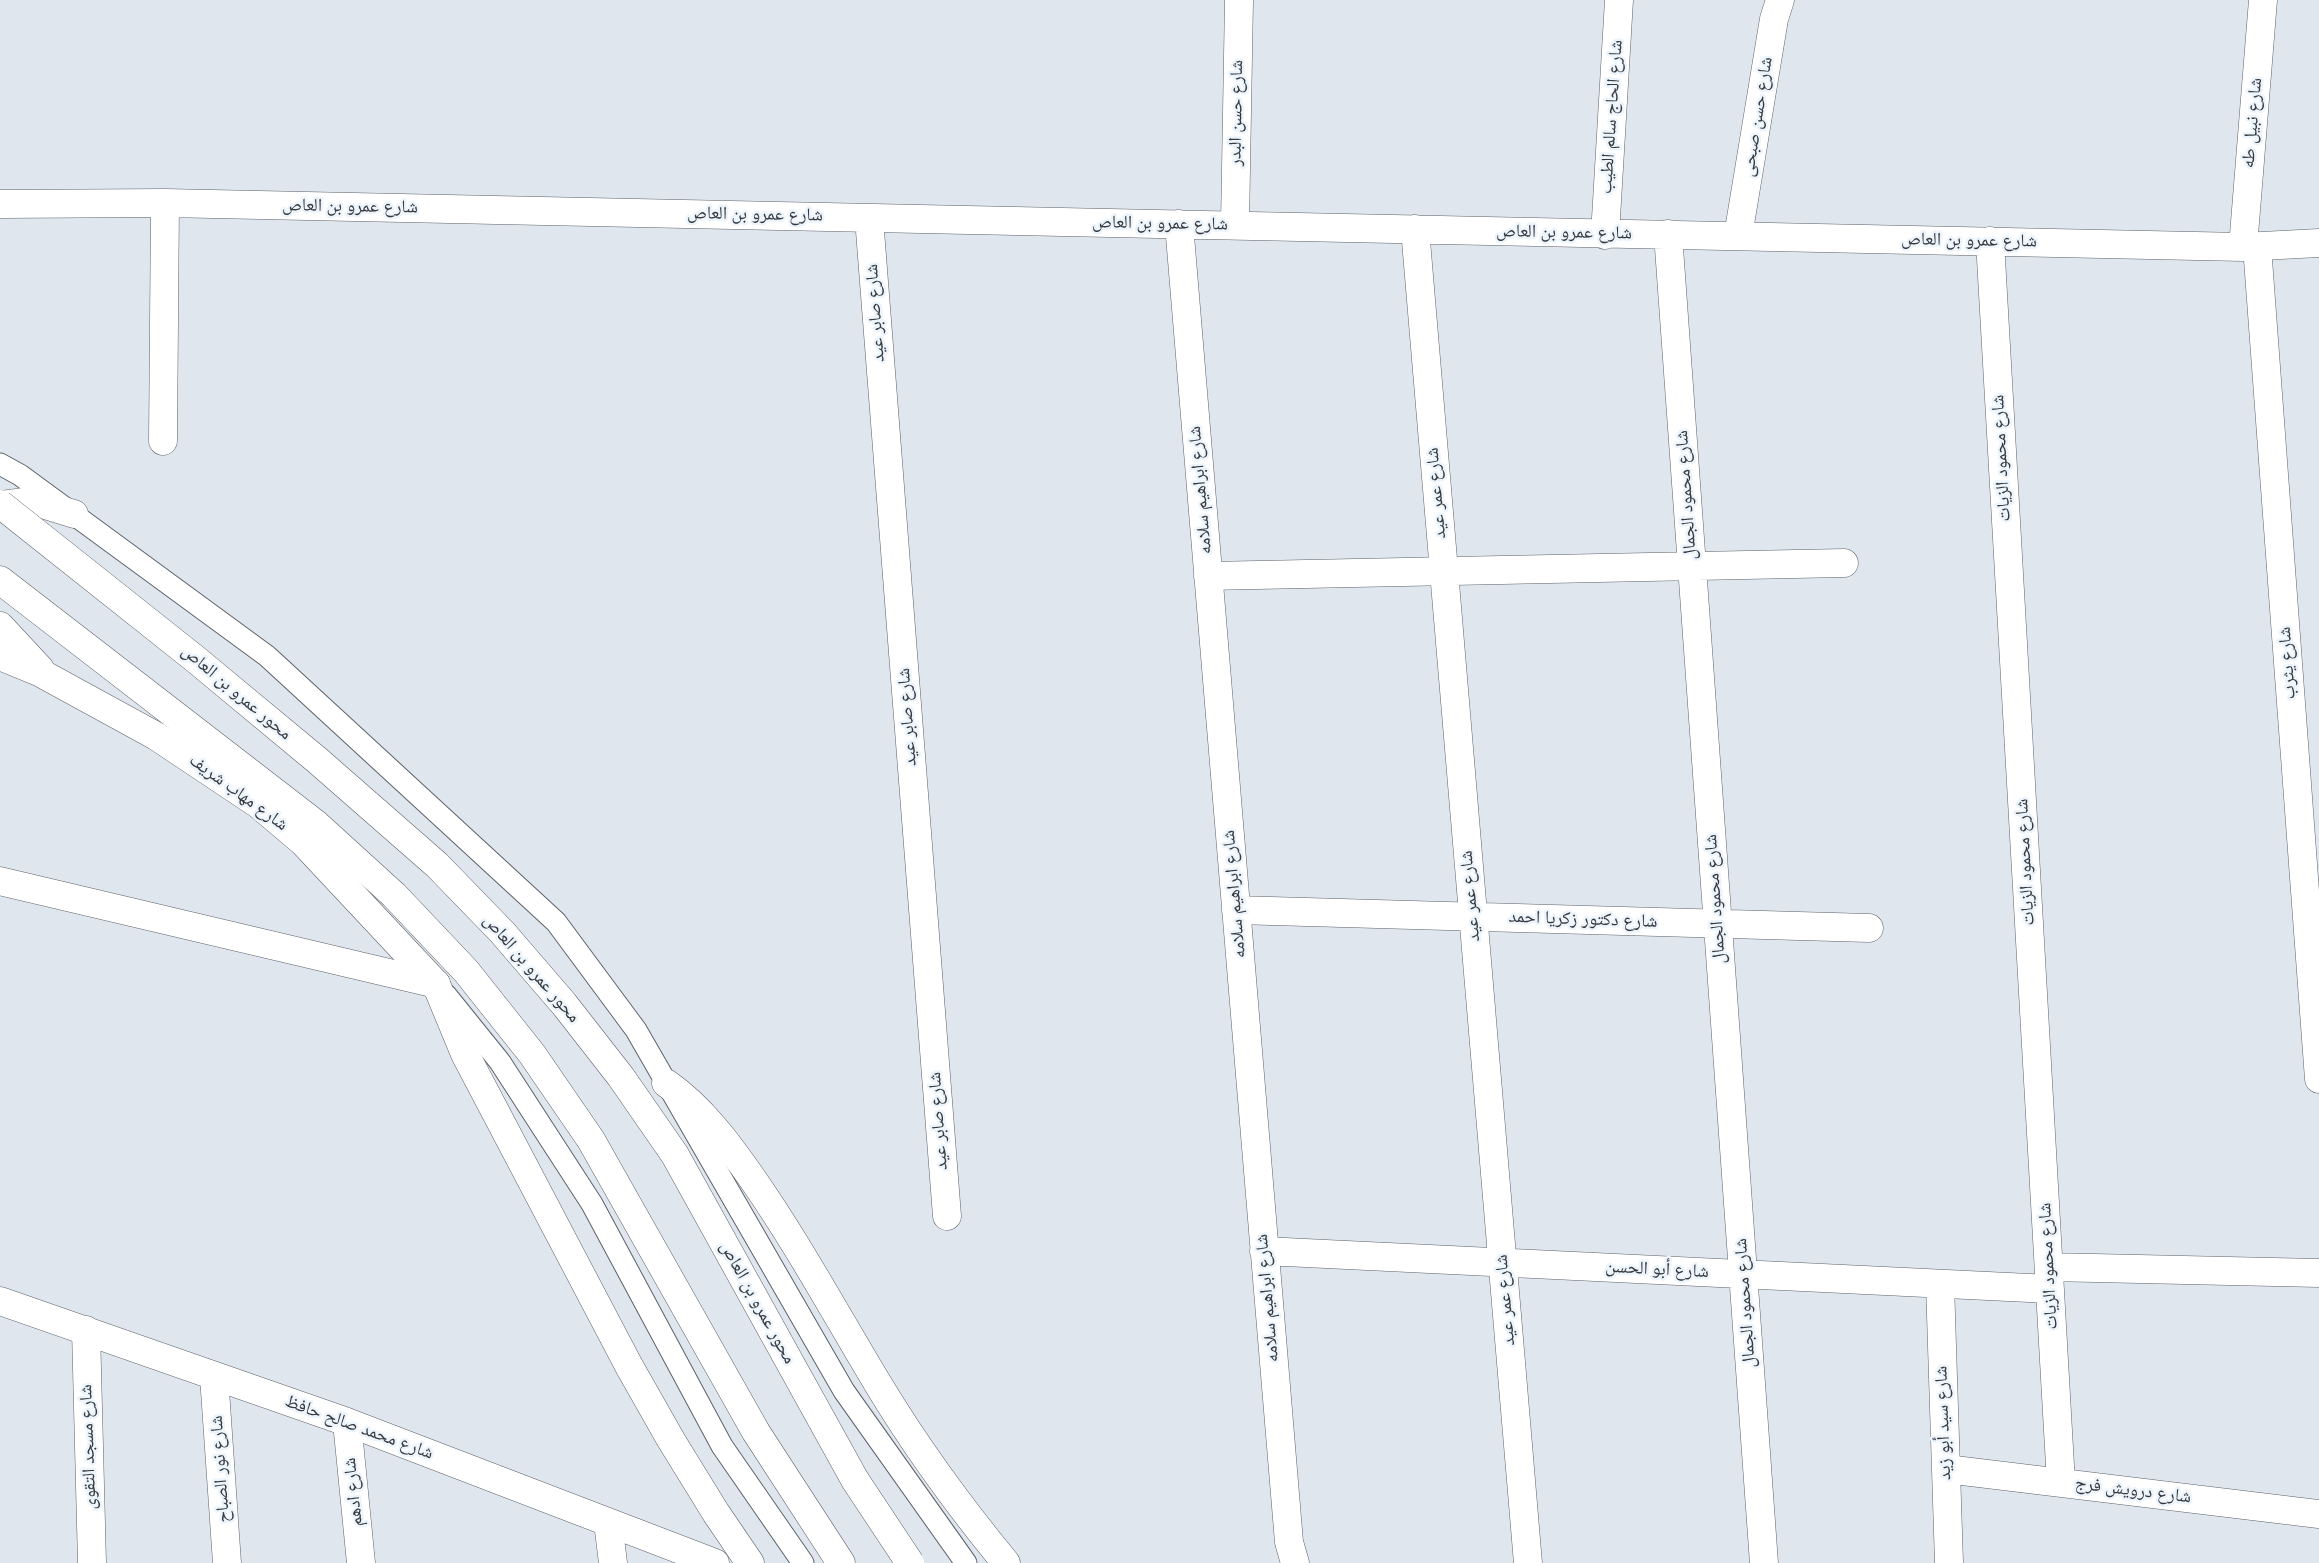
<!DOCTYPE html>
<html>
<head>
<meta charset="utf-8">
<style>
	body { margin:0 }
	canvas { display:block; background:#dfe6ee }
</style>
</head>
<body>
<canvas width="2319" height="1563"></canvas>
<script>
const context = document.querySelector('canvas').getContext('2d');
context.lineJoin = 'round';
function stroke(path, color, width, dash) {
  context.strokeStyle = color;
  context.lineWidth = width;
  context.lineCap = dash ? 'butt' : 'round';
  context.setLineDash(dash || []);
  context.stroke(path);
}
function write(font, color, halo, rows, align = 'center') {
  context.font = font + ' "Nunito Sans","Noto Naskh Arabic",sans-serif';
  context.lineWidth = 5;
  context.setLineDash([]);
  context.textBaseline = 'middle';
  context.strokeStyle = halo;
  context.fillStyle = color;
  for (const [text, x, y, turn = 0] of rows) {
    context.save();
    context.translate(x, y);
    context.rotate((+turn || 0) * Math.PI / 180);
    context.textAlign = isNaN(turn) ? turn : align;
    if (halo) context.strokeText(text, 0, 0);
    context.fillText(text, 0, 0);
    context.restore();
  }
}
const service = new Path2D(`
	M0 464 20 475 267 656 556 922 636 1030 844 1391 966 1563
	M446 995 500 1062 592 1204 722 1446 803 1563`);
const minor = new Path2D(`
	M0 204 165 203 2243 247 2319 243
	M869 218 947 1216
	M1179 224 1289 1542 1295 1563
	M1235 225 1239 0
	M1415 229 1528 1563
	M1668 234 1764 1563
	M1605 235 1619 0
	M1738 236 1774 19 1780 0
	M1990 241 2061 1483
	M2257 246 2319 1079
	M2243 247 2263 0
	M163 441 165 203
	M1208 576 1844 563
	M0 881 436 984
	M1236 910 1869 928
	M1264 1251 2050 1289
	M2049 1267 2319 1273
	M1940 1284 1949 1563
	M0 1301 347 1422 715 1563
	M86 1330 92 1563
	M214 1376 227 1563
	M347 1422 361 1563
	M1946 1469 2319 1514
	M608 1522 613 1563`);
const tertiary = new Path2D(`
	M0 505 32 501 74 514
	M0 626 40 669
	M0 656 39 672 156 736 258 804 303 842 436 984`);
const primary = new Path2D(`
	M0 580 316 824 394 895 466 971 532 1054 591 1140 756 1432 841 1563
	M436 984 465 1054 629 1366 671 1440 716 1513 750 1563
	M666 1083C702 1108 729 1145 754 1181 799 1246 837 1316 878 1384 916 1447 959 1506 1006 1563`);
stroke(service, '#5c6269', 23);
stroke(minor, '#5c6269', 29);
stroke(tertiary, '#5c6269', 29);
stroke(primary, '#5c6269', 29);
stroke(service, '#fff', 21);
stroke(minor, '#fff', 28);
stroke(tertiary, '#fff', 28);
stroke(primary, '#fff', 28);
const primaryBridge = new Path2D(`
	M0 504 194 658 317 760 437 865 502 932 564 1004 621 1077 675 1155 855 1480 910 1563`);
stroke(primaryBridge, '#5c6269', 29, []);
stroke(primaryBridge, '#fff', 28);
write('18px', '#36383c', '#ecf4fc', [
	["شارع حسن البدر",1237,113,-89],
	["شارع الحاج سالم الطيب",1612,117,-86],
	["شارع حسن صبحى",1758,117,-81],
	["شارع نبيل طه",2253,123,-85],
	["شارع عمرو بن العاص",350,207,1],
	["شارع عمرو بن العاص",755,215,1],
	["شارع عمرو بن العاص",1160,224,1],
	["شارع عمرو بن العاص",1564,233,1],
	["شارع عمرو بن العاص",1969,241,1],
	["شارع صابر عيد",876,313,-94],
	["شارع محمود الزيات",2002,458,-93],
	["شارع ابراهيم سلامه",1201,490,-95],
	["شارع عمر عيد",1437,493,-95],
	["شارع محمود الجمال",1687,495,-94],
	["شارع يثرب",2288,663,-94],
	["محور عمرو بن العاص",236,693,40],
	["شارع صابر عيد",908,717,-94],
	["شارع مهاب شريف",238,793,36],
	["شارع محمود الزيات",2026,862,-93],
	["شارع ابراهيم سلامه",1235,894,-95],
	["شارع عمر عيد",1471,896,-95],
	["شارع محمود الجمال",1716,899,-94],
	["شارع دكتور زكريا احمد",1583,920,2],
	["محور عمرو بن العاص",531,969,49],
	["شارع صابر عيد",939,1121,-94],
	["شارع محمود الزيات",2049,1266,-93],
	["شارع أبو الحسن",1657,1270,3],
	["شارع ابراهيم سلامه",1268,1298,-95],
	["شارع عمر عيد",1506,1300,-95],
	["محور عمرو بن العاص",757,1303,61],
	["شارع محمود الجمال",1746,1303,-94],
	["شارع سيد أبو زيد",1944,1423,-92],
	["شارع محمد صالح حافظ",359,1428,20],
	["شارع مسجد التقوى",89,1447,-92],
	["شارع نور الصباح",221,1469,-94],
	["شارع درويش فرج",2133,1491,7],
	["شارع ادهم",354,1492,-96]
]);
</script>
</body>
</html>
